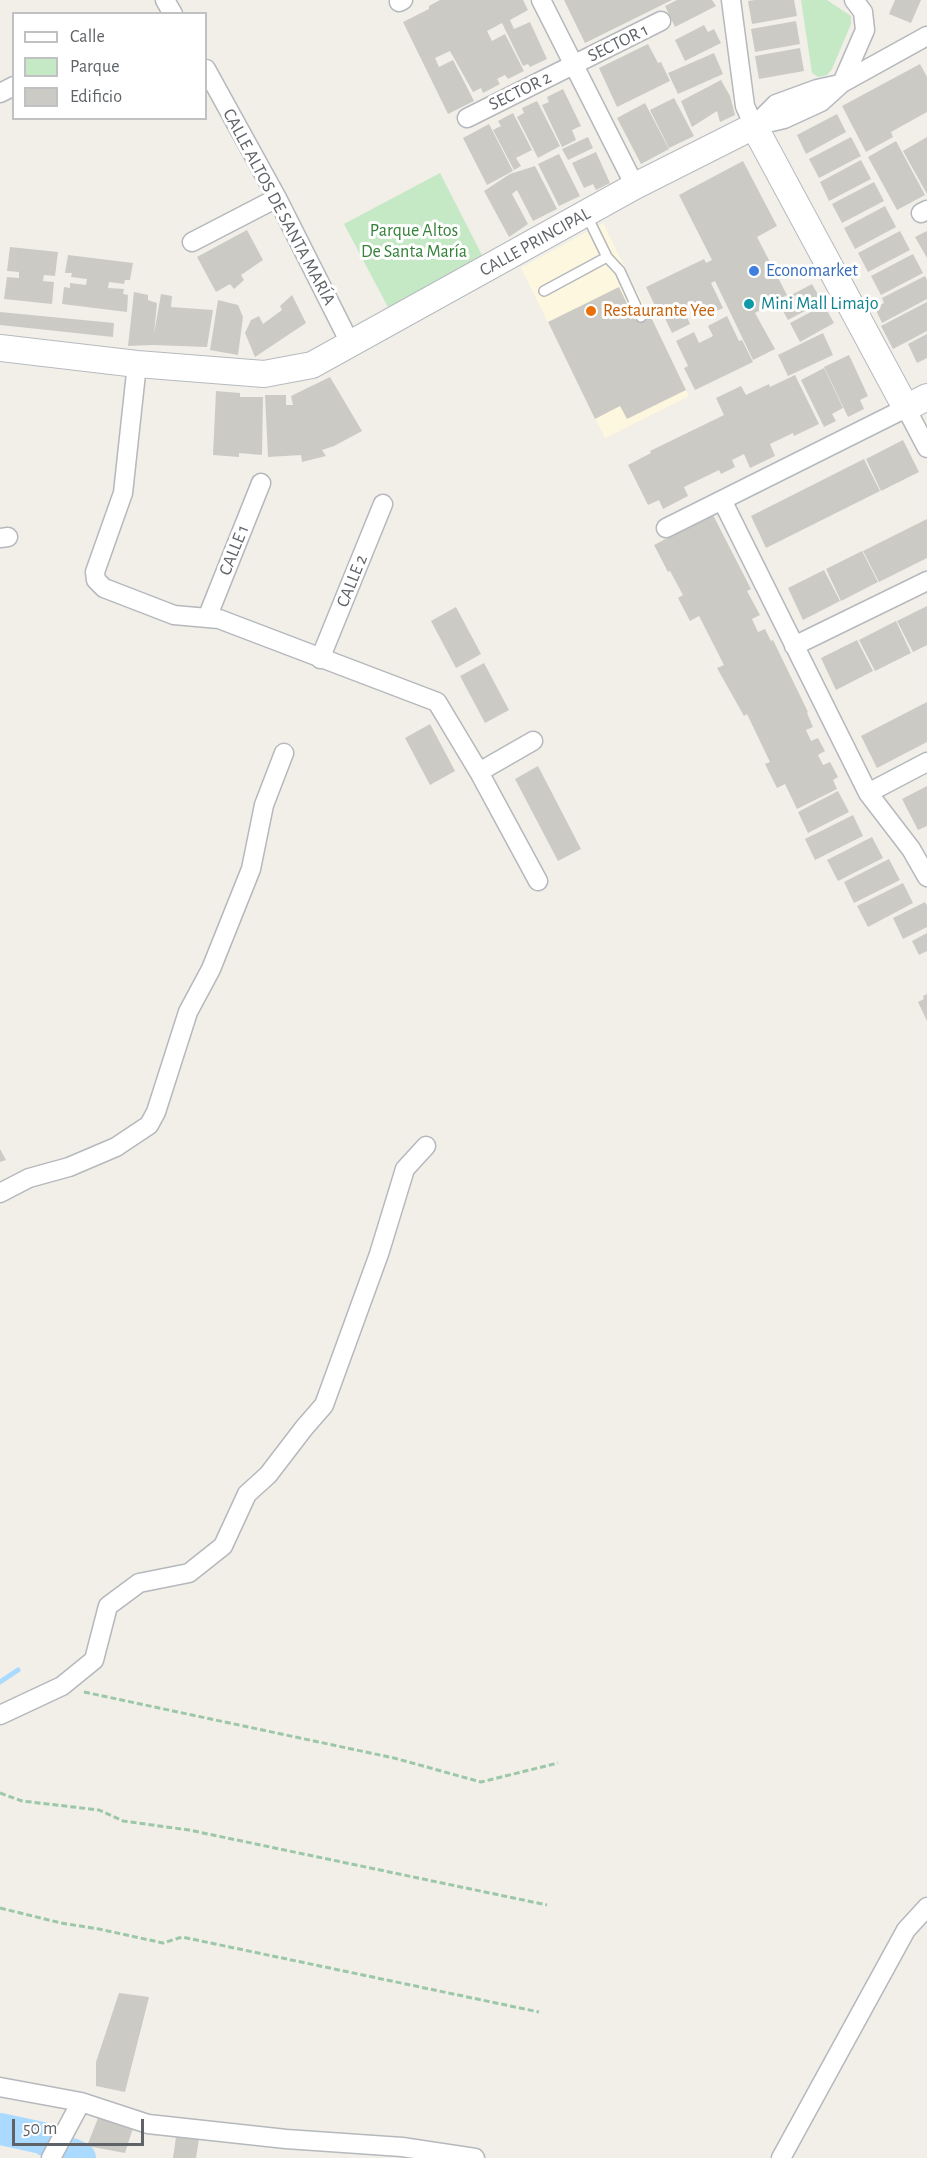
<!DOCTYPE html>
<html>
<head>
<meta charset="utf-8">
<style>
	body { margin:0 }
	#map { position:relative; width:927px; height:2158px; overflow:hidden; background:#f1efe8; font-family:"Alegreya Sans",sans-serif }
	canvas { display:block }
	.legend { position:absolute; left:12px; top:12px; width:195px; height:108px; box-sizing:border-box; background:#fff; border:2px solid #bfc1c3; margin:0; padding:8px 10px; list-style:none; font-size:18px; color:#5f6368 }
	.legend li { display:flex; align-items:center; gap:12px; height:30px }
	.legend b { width:30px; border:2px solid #bfc1c3 }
	.scale { position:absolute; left:12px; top:2119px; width:132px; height:27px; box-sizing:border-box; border:3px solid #5f6368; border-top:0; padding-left:8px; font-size:18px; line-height:21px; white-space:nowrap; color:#5f6368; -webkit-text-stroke:4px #fff; paint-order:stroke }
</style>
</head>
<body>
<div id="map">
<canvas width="927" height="2158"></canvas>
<ul class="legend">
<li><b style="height:8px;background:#fff"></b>Calle</li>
<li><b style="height:16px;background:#c5e8c5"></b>Parque</li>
<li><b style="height:16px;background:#cccac5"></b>Edificio</li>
</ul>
<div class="scale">50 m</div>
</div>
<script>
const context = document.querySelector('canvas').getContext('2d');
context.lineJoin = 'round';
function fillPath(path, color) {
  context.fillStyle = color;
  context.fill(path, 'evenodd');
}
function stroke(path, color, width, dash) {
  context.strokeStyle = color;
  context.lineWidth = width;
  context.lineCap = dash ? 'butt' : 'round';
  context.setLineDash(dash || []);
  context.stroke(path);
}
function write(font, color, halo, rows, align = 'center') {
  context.font = font + ' "Alegreya Sans",sans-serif';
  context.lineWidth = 6;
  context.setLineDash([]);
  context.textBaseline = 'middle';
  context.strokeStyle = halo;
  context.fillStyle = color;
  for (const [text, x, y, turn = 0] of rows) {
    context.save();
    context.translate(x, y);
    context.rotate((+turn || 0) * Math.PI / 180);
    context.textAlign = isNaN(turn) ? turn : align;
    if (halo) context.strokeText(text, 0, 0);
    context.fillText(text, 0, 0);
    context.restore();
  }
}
fillPath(new Path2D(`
	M603 223 689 396 605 438 521 268Z`), '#fef7e0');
fillPath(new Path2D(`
	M801 0H827L851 16V24L832 69 827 75 818 77 812 73Z
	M440 173 484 259 389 309 344 224Z`), '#c5e8c5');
stroke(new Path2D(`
	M0 1682 18 1670`), '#aadaff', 5);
stroke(new Path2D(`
	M0 2129 42 2138 49 2142
	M72 2154 80 2158`), '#aadaff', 32);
fillPath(new Path2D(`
	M440 0H523L528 10 510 20 514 29 530 22 547 59 530 67 528 64 523 66 502 23 487 31 492 41 505 34 524 71 508 79 505 75 497 79 500 84 483 93 481 88 473 92 450 51 435 58 439 67 453 60 474 101 448 114 403 22 429 9V6Z
	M564 0H672L585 43Z
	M677 0H712L716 6 675 27 665 6Z
	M755 0H794L797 16 752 24 748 1Z
	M895 0H921L911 23 889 14Z
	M796 21 800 44 755 52 751 29Z
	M704 25 708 32 714 29 721 43 685 61 675 40Z
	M648 44 658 63 661 62 670 81 617 107 599 68Z
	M800 48 804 71 759 79 755 56Z
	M714 53 723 74 678 94 668 73Z
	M920 64 927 77V112L891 132 893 137 866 152 842 106Z
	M721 80 730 96 735 115 720 122 717 111 692 127 681 101Z
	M563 89 581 126 572 130 576 140 562 147 542 105 549 102 547 97Z
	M674 98 694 136 669 148 650 110Z
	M537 101 560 146 538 158 517 117 524 113 522 108Z
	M645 103 669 149 641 164 617 118Z
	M513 113 532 150 516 158 521 166 514 170 493 130 501 126 498 121Z
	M837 114 846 132 806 154 797 135Z
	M489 124 513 171 487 185 463 138Z
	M588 137 593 148 568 160 562 149Z
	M851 137 861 156 819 178 809 159Z
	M927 137V194L903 151Z
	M896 141 925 195 897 210 868 157Z
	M596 152 610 183 596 190 593 184 584 188 572 163Z
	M559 154 580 196 559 206 538 164Z
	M861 160 871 179 829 201 820 182Z
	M743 161 777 226 757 237 787 295 755 313 775 349 753 360 715 281 711 283 723 308 704 317 699 307 685 313 690 324 672 333 660 308 657 310 646 287 704 259 706 263 712 260 679 195Z
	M535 166 557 209 533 221 517 190 512 194 528 224 509 237 484 191 510 174Z
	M874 182 884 201 842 223 832 204Z
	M885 206 896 227 855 249 844 228Z
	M247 230 263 260 241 275 244 280 234 289 230 284 216 292 197 257Z
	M900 231 910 250 868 272 858 253Z
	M927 231V258L915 237Z
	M10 247 58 252 55 276 44 275 43 281 54 282 52 304 4 299 7 277 19 278V272L7 271Z
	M913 254 923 273 881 295 871 276Z
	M68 255 133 263 130 280H125L124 284 109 282 108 288 124 289 123 294 128 295 127 312 62 304 64 287 70 288V283L86 285 87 279 71 277 72 273H65Z
	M925 276 927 280V299L882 323 875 308 884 303 882 298Z
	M812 284 822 302 788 320 778 302Z
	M619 287 635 320 649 313 686 390 627 419 620 406 595 419 548 322Z
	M134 292 148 295V300L157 303 154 334 161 294 172 296 171 307 213 310 207 347 153 345 128 346Z
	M292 295 306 323 255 357 245 333 251 320 259 316 263 324 282 310 280 306Z
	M218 300 238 305 243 317 238 355 210 350Z
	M927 302V331L893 349 881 326Z
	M824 305 834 323 800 342 790 323Z
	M0 312 114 323 113 337 0 325Z
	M727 316 739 341 742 340 753 362 695 390 684 368 688 366 676 341 694 332 699 343 713 336 708 326Z
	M823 333 833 355 788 376 778 355Z
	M927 334V358L917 363 908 344Z
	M849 355 868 396 860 400 864 409 848 417 824 367Z
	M824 368 843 408 832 414 836 421 824 427 801 380Z
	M795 375 819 424 794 436 793 433 770 444 775 456 750 468 744 454 732 460 735 467 721 474 719 470 684 487 688 496 663 509 659 500 648 505 628 465 651 453 650 451 724 415 716 398 741 386 746 395 769 384 770 387Z
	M330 377 362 431 334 446 322 450 326 456 302 462 301 455 268 457 265 395H286V405H293L291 396Z
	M216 391 240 393V397H263L262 455 239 453V457L213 455Z
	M903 440 919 472 881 491 866 459Z
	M864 459 880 491 766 548 751 516Z
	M713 515 751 589 747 591 760 615 752 619 758 632 765 629 771 641 773 640 808 712 807 713 813 727 806 730 811 741 818 738 825 751 818 755 823 765 830 762 838 777 833 780 837 789 797 809 785 784 777 788 765 764 770 762 747 714 744 716 717 668 724 665 699 616 690 621 678 598 683 595 670 571 668 572 654 545Z
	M927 519V558L879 582 863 551Z
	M862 551 878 582 841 601 826 569Z
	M824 570 840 601 803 620 788 588Z
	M927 606V645L913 652 897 621Z
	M456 607 481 654 456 668 431 621Z
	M896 621 911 653 875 671 859 640Z
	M857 640 873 671 836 690 821 658Z
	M484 663 509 710 485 723 460 676Z
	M927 702V742L877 768 861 736Z
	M430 724 455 771 430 785 405 738Z
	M538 766 581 849 558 861 515 779Z
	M927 786V826L918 830 902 799Z
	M838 791 849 812 808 833 798 812Z
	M853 815 863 836 815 860 805 839Z
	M872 837 883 858 838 881 827 860Z
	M889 859 900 880 854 903 844 882Z
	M903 883 913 903 868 927 857 906Z
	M925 902 927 906V927L903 939 893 918Z
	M927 933V951L919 955 912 941Z
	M927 994V1021L918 1002 924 999 923 996Z
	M0 1149 6 1160 0 1162Z
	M119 1993 149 1997 125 2092 96 2086V2062Z
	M98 2118 134 2125 125 2153 87 2146Z
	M176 2137 199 2139 196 2158H173Z`), '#cccac5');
const lane = new Path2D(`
	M587 216 607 257 620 271 641 317
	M544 291 607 257`);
const street = new Path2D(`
	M165 0 173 14
	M541 0 635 186
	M731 0 745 106 754 126
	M399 2 403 0
	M206 69 277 198 351 345
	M842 83 865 30 863 12 854 0
	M0 93 14 86
	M467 118 661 21
	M754 126 784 119 821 102 842 83 927 36
	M754 126 776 104 817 89 840 84
	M921 213 927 210
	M192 242 277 198
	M137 364 123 493 95 572 96 580 104 588 174 615 219 619 437 702 479 772 538 881
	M722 500 868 793 911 849 927 877
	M666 528 906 408 927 448
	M0 538 8 537
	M207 618 261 483
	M794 646 927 581
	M320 659 383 504
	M479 772 533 741
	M868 793 927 762
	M0 1193 29 1178 69 1167 116 1147 149 1125 156 1112 188 1012 211 969 251 869 264 805 284 753
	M0 1715 62 1686 94 1660 108 1606 139 1583 189 1573 223 1546 247 1494 268 1475 304 1428 324 1405 379 1254 405 1169 426 1146
	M0 2087 81 2102 148 2124 286 2139 402 2147 475 2158
	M51 2158 81 2102
	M781 2158 906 1930 927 1907`);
const secondary = new Path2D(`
	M0 348 137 364 264 374 312 365 635 186 754 126 906 408 927 397`);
stroke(lane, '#b5b8bc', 12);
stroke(street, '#b5b8bc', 21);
stroke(secondary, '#b6babf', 28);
stroke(new Path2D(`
	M84 1692 394 1758 481 1782 558 1763
	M0 1793 22 1801 99 1810 123 1821 189 1830 547 1905
	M0 1908 61 1923 99 1929 163 1943 182 1937 539 2012`), '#9cc7a9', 3, [6, 3]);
stroke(lane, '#fff', 9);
stroke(street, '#fff', 18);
stroke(secondary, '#fff', 26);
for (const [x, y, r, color] of [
	[754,271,6,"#3f7fe0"],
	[749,304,6,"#0f9aa8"],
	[591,311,6,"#e8710a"]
]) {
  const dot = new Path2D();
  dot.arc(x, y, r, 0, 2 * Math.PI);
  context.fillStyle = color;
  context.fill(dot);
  stroke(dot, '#fff', 2);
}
write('18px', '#5f6368', '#fff', [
	["SECTOR 1",618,43,-26],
	["SECTOR 2",520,91,-26],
	["CALLE ALTOS DE SANTA MARÍA",279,207,62],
	["CALLE PRINCIPAL",535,242,-29],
	["CALLE 1",234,550,-68],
	["CALLE 2",352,581,-68]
]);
write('18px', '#348238', '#fff', [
	["Parque Altos",414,231],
	["De Santa María",414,252]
]);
write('18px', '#366cbe', '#fff', [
	["Economarket",766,271]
], 'left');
write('18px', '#0d838f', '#fff', [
	["Mini Mall Limajo",761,304]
], 'left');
write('18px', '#c56008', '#fff', [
	["Restaurante Yee",603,311]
], 'left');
</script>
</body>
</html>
